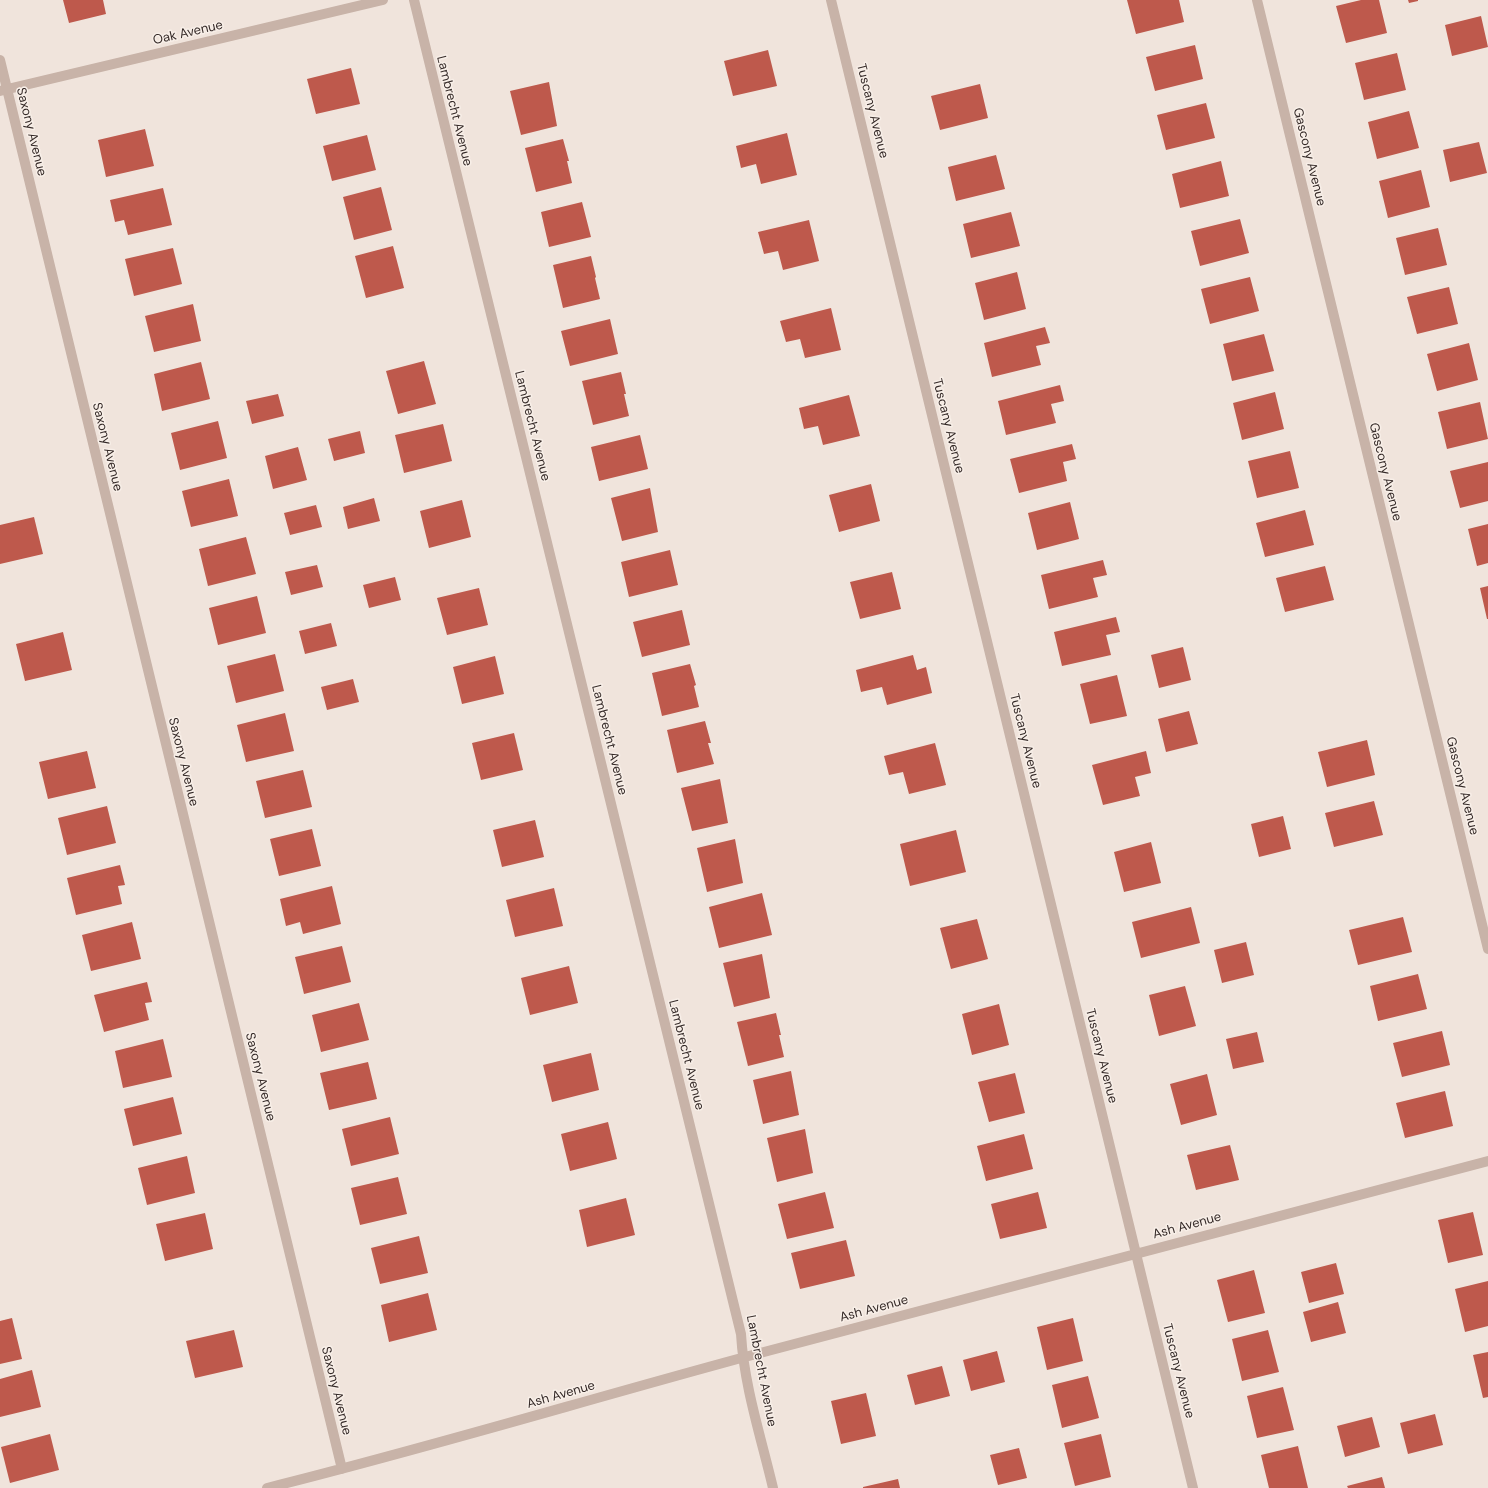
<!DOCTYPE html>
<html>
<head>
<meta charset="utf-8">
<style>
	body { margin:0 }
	canvas { display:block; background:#f0e4dc }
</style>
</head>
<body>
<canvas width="1488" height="1488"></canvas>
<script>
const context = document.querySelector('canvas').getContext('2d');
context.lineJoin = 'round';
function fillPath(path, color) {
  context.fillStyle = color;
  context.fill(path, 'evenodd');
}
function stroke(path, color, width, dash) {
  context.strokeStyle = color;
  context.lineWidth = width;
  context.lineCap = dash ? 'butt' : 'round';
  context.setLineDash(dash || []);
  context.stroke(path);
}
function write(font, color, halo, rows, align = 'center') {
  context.font = font + ' "DM Sans",sans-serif';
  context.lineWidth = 3;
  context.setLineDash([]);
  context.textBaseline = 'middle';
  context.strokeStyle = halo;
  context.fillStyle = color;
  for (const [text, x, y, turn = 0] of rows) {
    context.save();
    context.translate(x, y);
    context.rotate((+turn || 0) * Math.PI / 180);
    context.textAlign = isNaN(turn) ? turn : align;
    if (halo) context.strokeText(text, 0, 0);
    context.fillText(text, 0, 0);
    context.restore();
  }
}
fillPath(new Path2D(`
	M63 0H103L106 14 69 23Z
	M1127 0H1179L1184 22 1136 34Z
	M1361 0H1379L1387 33 1346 43 1336 6Z
	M1408 0H1418V1L1409 3Z
	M1481 16 1488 47 1452 56 1445 25Z
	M1195 45 1203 79 1155 91 1146 57Z
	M768 50 777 86 733 96 724 61Z
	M1397 53 1406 90 1364 100 1355 63Z
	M351 68 360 104 316 114 307 79Z
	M549 82 557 126 521 135 510 91Z
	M980 84 988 118 940 130 931 96Z
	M1206 103 1215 138 1166 150 1157 115Z
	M1409 111 1419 148 1377 159 1368 122Z
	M145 129 154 166 106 177 98 140Z
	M787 133 797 175 761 184 756 164 741 168 736 146Z
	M367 135 376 170 332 181 323 146Z
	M563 139 569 161H567L572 183 536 192 525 148Z
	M1479 142 1487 173 1450 182 1443 150Z
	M996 155 1005 189 956 201 948 167Z
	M1221 161 1229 196 1180 208 1172 174Z
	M1421 170 1430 207 1388 218 1379 181Z
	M381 187 392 230 354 240 343 197Z
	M163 188 172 225 128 235 124 220 115 222 110 200Z
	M582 202 591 237 549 247 541 212Z
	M1011 212 1020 246 971 258 963 224Z
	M1240 219 1249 253 1200 266 1191 231Z
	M809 220 819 261 783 270 778 251 764 254 758 232Z
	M1438 228 1447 265 1405 275 1396 238Z
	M393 246 404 288 366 298 355 256Z
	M173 248 182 284 134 296 125 259Z
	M591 256 596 277 595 278 600 299 563 308 553 265Z
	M1017 272 1026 309 984 320 975 283Z
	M1250 277 1259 311 1210 324 1201 289Z
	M1449 287 1458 324 1417 334 1407 297Z
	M193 304 201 341 154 352 145 316Z
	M831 308 841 350 805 358 800 339 786 342 780 321Z
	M610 319 618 354 570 366 561 331Z
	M1045 327 1050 343 1036 346 1041 365 992 377 984 343Z
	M1264 334 1274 371 1232 381 1223 344Z
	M1469 343 1478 380 1437 391 1427 354Z
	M424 361 436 404 398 414 386 371Z
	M201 362 210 399 162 411 154 374Z
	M621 372 626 394H624L629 416 593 425 582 381Z
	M1060 385 1064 401 1051 404 1056 423 1006 435 998 401Z
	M1275 392 1284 429 1242 440 1233 403Z
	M278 394 284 416 252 424 246 401Z
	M849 395 860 436 823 445 818 426 804 429 799 408Z
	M1480 402 1488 439 1447 449 1438 412Z
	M218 421 227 458 180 470 171 433Z
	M443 424 452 461 404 473 395 435Z
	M360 431 365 453 334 461 328 439Z
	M640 435 648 469 599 481 591 447Z
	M1072 444 1076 459 1063 462 1067 481 1019 493 1010 459Z
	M298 447 307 480 273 489 265 456Z
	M1290 451 1299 488 1257 498 1248 461Z
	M1488 462V501L1460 508 1450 471Z
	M229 479 238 516 191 527 182 491Z
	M871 484 880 521 839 532 829 495Z
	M650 488 658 532 622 541 611 498Z
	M374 498 380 521 348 529 343 507Z
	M462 500 471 537 429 548 420 511Z
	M1070 502 1079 539 1037 550 1028 513Z
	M316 505 322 527 290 535 284 513Z
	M1305 510 1314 545 1265 557 1256 523Z
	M34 517 43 554 0 564V525Z
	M1488 524V563L1477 566 1468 529Z
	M246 537 256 574 208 586 199 549Z
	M670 550 678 585 629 597 621 562Z
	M1103 560 1107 575 1093 578 1098 597 1049 609 1041 575Z
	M317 565 323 587 291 595 285 572Z
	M1325 566 1334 600 1285 612 1276 578Z
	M892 572 901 609 860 619 850 582Z
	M395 577 401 600 369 608 363 585Z
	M1488 586V619H1487L1480 588Z
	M479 588 488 625 447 635 437 598Z
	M257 596 266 633 218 645 209 608Z
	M682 610 690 645 642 657 633 622Z
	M1116 617 1120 632 1106 635 1111 655 1062 666 1054 632Z
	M331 623 337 646 305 654 299 631Z
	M63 632 72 670 25 681 16 644Z
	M1183 647 1191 680 1159 688 1151 655Z
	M275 654 284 691 236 703 227 666Z
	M913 655 917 670 926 667 932 693 887 705 882 687 861 692 856 670Z
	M495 656 504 694 462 704 453 667Z
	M690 664 696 685 694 686 699 707 662 716 652 673Z
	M1117 675 1127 716 1090 724 1080 684Z
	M353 679 359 702 327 710 321 687Z
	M1189 711 1198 744 1166 752 1158 719Z
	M285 713 294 751 246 762 237 725Z
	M705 721 711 743H708L714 764 677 773 667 730Z
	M514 733 523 770 481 780 472 743Z
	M1367 740 1375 775 1327 787 1318 752Z
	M935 743 946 785 909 794 903 772 889 775 884 756Z
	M87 751 96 788 48 799 39 762Z
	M1146 751 1151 773 1135 777 1140 796 1103 805 1092 765Z
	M303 770 312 807 265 818 256 781Z
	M720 779 728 823 692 831 681 788Z
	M1374 801 1383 835 1334 847 1325 813Z
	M107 806 116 843 67 855 58 818Z
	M1283 816 1291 849 1259 857 1251 824Z
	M535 820 544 857 502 867 493 830Z
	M312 829 321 866 279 876 270 839Z
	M956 830 966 872 910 886 900 844Z
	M735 839 743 883 707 892 697 848Z
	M1151 842 1161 883 1124 892 1114 852Z
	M120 865 125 885 118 886 122 904 76 915 67 878Z
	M332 886 341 924 303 934 300 922 286 926 280 899Z
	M554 888 563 926 515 937 506 900Z
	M762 893 772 935 719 948 709 907Z
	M1191 907 1200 943 1141 958 1132 922Z
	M1403 917 1412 952 1358 965 1349 930Z
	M977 919 988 959 951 969 940 928Z
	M132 922 141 959 91 971 82 935Z
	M1246 942 1254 975 1222 983 1214 950Z
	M342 946 351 982 304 994 295 957Z
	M762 954 770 998 734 1007 723 963Z
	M569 966 578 1003 530 1015 521 978Z
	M1418 974 1427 1009 1378 1021 1370 986Z
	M147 982 152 1002 145 1003 149 1020 104 1032 94 995Z
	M1185 986 1196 1026 1159 1036 1149 995Z
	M359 1003 369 1040 321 1052 312 1015Z
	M999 1004 1009 1045 972 1055 962 1014Z
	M776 1013 781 1035H779L784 1057 748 1066 737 1022Z
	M1442 1031 1450 1065 1402 1077 1393 1043Z
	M1257 1032 1264 1062 1233 1069 1226 1039Z
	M163 1039 172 1077 123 1088 115 1051Z
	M591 1053 599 1090 552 1102 543 1065Z
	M368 1062 377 1099 329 1110 320 1073Z
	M791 1071 799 1115 763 1124 753 1080Z
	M1015 1073 1025 1113 989 1122 978 1082Z
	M1207 1074 1217 1115 1181 1125 1170 1084Z
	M1445 1091 1453 1126 1405 1138 1396 1103Z
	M173 1097 182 1134 133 1146 124 1109Z
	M390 1117 399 1154 351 1166 342 1129Z
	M608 1122 617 1159 570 1171 561 1134Z
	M805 1129 813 1173 777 1182 767 1138Z
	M1024 1134 1033 1169 986 1181 977 1146Z
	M1230 1145 1239 1180 1196 1190 1187 1155Z
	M187 1156 195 1193 147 1205 138 1168Z
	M398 1177 407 1214 360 1225 351 1188Z
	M825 1192 834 1228 787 1239 778 1204Z
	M1038 1192 1047 1228 1000 1239 991 1204Z
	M626 1198 635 1235 587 1247 579 1210Z
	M1473 1212 1483 1255 1448 1263 1438 1220Z
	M205 1213 213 1249 165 1261 156 1224Z
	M419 1236 428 1273 380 1284 371 1248Z
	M846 1240 855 1276 800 1289 791 1253Z
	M1336 1263 1344 1294 1309 1303 1301 1272Z
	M1254 1270 1265 1313 1228 1322 1217 1280Z
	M1488 1281V1326L1465 1332 1455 1289Z
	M428 1293 437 1330 389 1342 381 1305Z
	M1338 1302 1346 1333 1311 1342 1303 1312Z
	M12 1318 22 1359 0 1364V1321Z
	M1073 1318 1083 1361 1047 1370 1037 1327Z
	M234 1330 243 1367 195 1378 186 1341Z
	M1268 1330 1279 1372 1242 1381 1232 1339Z
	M997 1351 1005 1382 971 1391 963 1360Z
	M1488 1352V1397L1483 1398 1473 1355Z
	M942 1366 950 1396 915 1405 907 1375Z
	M32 1370 41 1407 0 1417V1379Z
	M1088 1376 1099 1418 1062 1428 1052 1385Z
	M1283 1387 1294 1430 1257 1438 1247 1396Z
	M866 1393 876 1436 841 1444 831 1401Z
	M1435 1414 1443 1445 1408 1454 1400 1423Z
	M1372 1417 1380 1447 1345 1457 1337 1426Z
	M50 1434 59 1470 10 1483 1 1447Z
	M1101 1434 1111 1477 1075 1486 1064 1443Z
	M1298 1446 1308 1488H1269L1261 1455Z
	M1019 1448 1027 1478 998 1485 990 1455Z
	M1382 1477 1385 1488H1348L1347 1486Z
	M898 1479 900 1488H863V1487Z`), '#be594c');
stroke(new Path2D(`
	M414 0 741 1334C744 1386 761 1437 773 1488
	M831 0 1193 1488
	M1257 0 1488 949
	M0 60 342 1469
	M0 91 383 0
	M267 1488C428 1448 586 1400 745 1357 992 1290 1240 1226 1488 1161`), '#c8b3a8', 10);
write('13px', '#352a28', '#f8efe8', [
	["Oak Avenue",188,33,-13],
	["Lambrecht Avenue",454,111,76],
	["Tuscany Avenue",872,111,76],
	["Saxony Avenue",31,132,76],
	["Gascony Avenue",1309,157,76],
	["Lambrecht Avenue",532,426,76],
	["Tuscany Avenue",948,426,76],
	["Saxony Avenue",107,447,76],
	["Gascony Avenue",1385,472,76],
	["Lambrecht Avenue",609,740,76],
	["Tuscany Avenue",1025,741,76],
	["Saxony Avenue",183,762,76],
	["Gascony Avenue",1462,786,76],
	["Lambrecht Avenue",686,1055,76],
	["Tuscany Avenue",1101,1056,76],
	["Saxony Avenue",260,1077,76],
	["Ash Avenue",1187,1226,-15],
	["Ash Avenue",874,1309,-15],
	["Lambrecht Avenue",761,1371,79],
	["Tuscany Avenue",1178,1371,76],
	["Saxony Avenue",336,1391,76],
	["Ash Avenue",561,1395,-16]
]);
</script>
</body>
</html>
